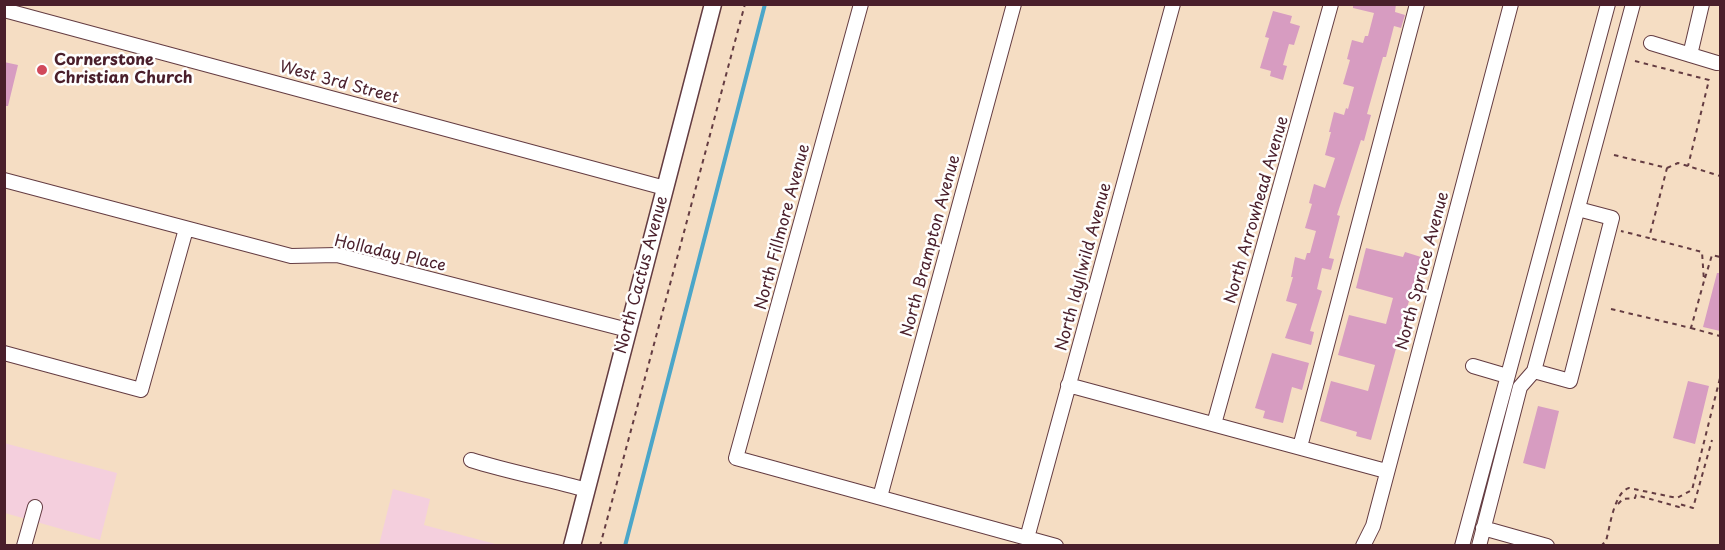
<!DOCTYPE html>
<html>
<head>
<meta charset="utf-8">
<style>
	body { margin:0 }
	#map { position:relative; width:1725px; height:550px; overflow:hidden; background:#f5ddc3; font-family:"Playpen Sans",sans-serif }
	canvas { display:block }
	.frame { position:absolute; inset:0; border:6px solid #4a1f2b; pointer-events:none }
</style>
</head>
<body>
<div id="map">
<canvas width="1725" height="550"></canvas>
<div class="frame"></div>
</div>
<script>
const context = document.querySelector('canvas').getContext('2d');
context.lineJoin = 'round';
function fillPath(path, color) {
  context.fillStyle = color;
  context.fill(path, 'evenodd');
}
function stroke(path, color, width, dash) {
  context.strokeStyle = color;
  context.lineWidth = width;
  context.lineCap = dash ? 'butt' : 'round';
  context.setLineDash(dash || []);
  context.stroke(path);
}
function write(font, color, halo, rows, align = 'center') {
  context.font = font + ' "Playpen Sans",sans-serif';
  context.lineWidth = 5;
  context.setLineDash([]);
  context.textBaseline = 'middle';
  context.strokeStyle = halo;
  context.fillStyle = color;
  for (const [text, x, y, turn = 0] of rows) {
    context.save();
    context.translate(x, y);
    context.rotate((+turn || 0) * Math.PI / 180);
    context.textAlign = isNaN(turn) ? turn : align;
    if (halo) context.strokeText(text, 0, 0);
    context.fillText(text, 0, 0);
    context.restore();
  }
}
fillPath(new Path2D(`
	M4 443 117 473 100 540 5 513Z
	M393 489 430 499 424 525 499 545H379Z`), '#f4cfdd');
stroke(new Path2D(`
	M625 546 765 4`), '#4ba6c9', 4);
fillPath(new Path2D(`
	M1353 4H1396L1395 12 1405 15 1401 28 1394 26 1386 57H1383L1367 114 1371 115 1364 141 1361 140 1337 215 1340 216 1329 258 1334 259 1331 270 1322 268 1317 289 1322 291 1310 331 1314 332 1311 345 1285 338 1297 304 1286 301 1293 277H1291L1295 257 1305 260 1307 253H1310L1316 231 1305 228 1312 204 1309 203 1314 184 1325 188 1335 158 1325 155 1331 132H1329L1334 112 1344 115 1346 108 1348 109 1354 87 1343 84 1350 60 1347 59 1352 40 1363 43 1365 36H1368L1374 13 1353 8Z
	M1273 11 1292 16 1290 23 1300 26 1294 45 1289 44 1283 65 1287 66 1283 80 1270 76 1271 71 1260 68 1269 38 1265 37Z
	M4 62 18 65 8 106H4Z
	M1366 248 1403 257 1405 252 1421 257 1371 440 1356 436 1357 432 1320 421 1331 381 1368 391 1375 365 1338 355 1349 315 1386 324 1393 298 1356 288Z
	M1717 273H1720V331L1703 327Z
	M1272 353 1309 363 1302 390 1292 387 1283 423 1263 418 1265 411 1255 408Z
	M1688 381 1709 386 1695 444 1673 438Z
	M1538 406 1559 411 1545 469 1523 463Z`), '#d79cc1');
const minor = new Path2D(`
	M861 4 736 458 1056 546
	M4 10 665 188
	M1651 43 1717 63
	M1690 55 1702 4
	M4 180 291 256 337 255 628 330
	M4 353 141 390 186 229
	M1473 366 1507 376
	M1534 371 1570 381 1612 218 1578 209
	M1068 385 1386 471
	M1214 424 1331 4
	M1300 447 1417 4
	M471 460C509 472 548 479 587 490
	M880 497 1014 4
	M1483 528 1547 546
	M1027 538 1173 4
	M24 546 35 507
	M1363 546 1373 526 1511 4
	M1462 546 1608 4
	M1479 546 1520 387 1534 371 1633 4`);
const major = new Path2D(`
	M572 546 713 4`);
stroke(minor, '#643c42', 16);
stroke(major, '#643c42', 19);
stroke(new Path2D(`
	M1635 61 1709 80 1688 166
	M1614 155 1667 168 1649 238 1621 231
	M1667 168 1678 163 1720 176
	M1705 278 1712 255 1720 257
	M1611 309 1691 328 1704 281 1702 252 1649 238
	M1691 328 1720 336
	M1618 504 1623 499 1635 498 1636 495 1679 507V504L1693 508 1712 440
	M600 546 745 4
	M1601 546 1606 541C1610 527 1614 492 1629 488L1677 498 1692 490 1720 378`), '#643c42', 2, [4.5, 4.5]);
stroke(minor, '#fff', 14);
stroke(major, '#fff', 16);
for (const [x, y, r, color] of [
	[42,70,6,"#d1495b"]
]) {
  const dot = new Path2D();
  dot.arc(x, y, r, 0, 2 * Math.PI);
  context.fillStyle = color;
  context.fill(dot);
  stroke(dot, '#fff', 2);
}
write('bold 16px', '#4a1f2b', '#fff', [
	["Cornerstone",54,61],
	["Christian Church",54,79]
], 'left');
write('16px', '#4a1f2b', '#fff', [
	["West 3rd Street",339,83,15],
	["North Arrowhead Avenue",1257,210,-74],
	["North Fillmore Avenue",783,227,-75],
	["North Brampton Avenue",931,246,-75],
	["Holladay Place",390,254,13],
	["North Idyllwild Avenue",1084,267,-75],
	["North Spruce Avenue",1423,271,-75],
	["North Cactus Avenue",642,275,-75]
]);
</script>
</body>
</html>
